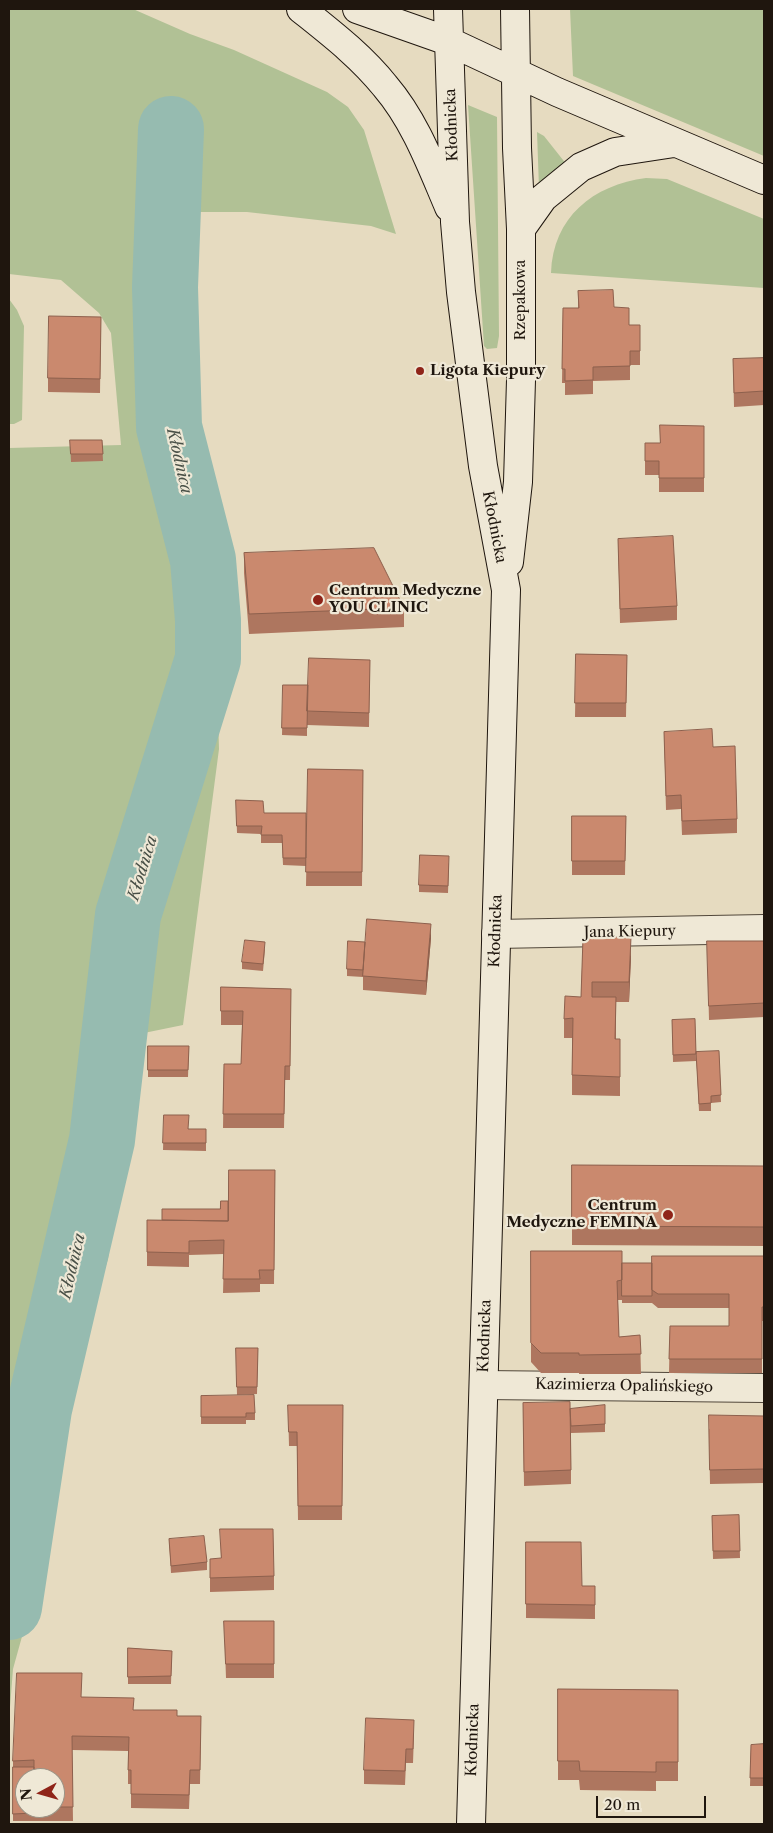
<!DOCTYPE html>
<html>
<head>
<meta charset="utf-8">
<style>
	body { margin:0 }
	#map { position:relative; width:773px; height:1833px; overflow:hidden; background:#e6dbc0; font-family:"Libre Caslon Text",serif }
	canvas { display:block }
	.frame { position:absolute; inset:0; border:10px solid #1f160e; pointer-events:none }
	.north { position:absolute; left:15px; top:1768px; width:50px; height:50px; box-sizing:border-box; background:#efe8d6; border:1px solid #9c9486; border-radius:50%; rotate:264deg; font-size:14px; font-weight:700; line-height:20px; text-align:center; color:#1f160e }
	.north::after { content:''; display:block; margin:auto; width:18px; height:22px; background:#8f2418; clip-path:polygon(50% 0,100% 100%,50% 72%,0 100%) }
	.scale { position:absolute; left:596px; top:1796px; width:110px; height:22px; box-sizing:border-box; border:2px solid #1f160e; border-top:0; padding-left:6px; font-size:15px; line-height:18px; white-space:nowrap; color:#1f160e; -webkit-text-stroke:4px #efe8d6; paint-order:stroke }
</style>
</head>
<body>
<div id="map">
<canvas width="773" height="1833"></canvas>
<div class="frame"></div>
<div class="north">N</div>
<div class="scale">20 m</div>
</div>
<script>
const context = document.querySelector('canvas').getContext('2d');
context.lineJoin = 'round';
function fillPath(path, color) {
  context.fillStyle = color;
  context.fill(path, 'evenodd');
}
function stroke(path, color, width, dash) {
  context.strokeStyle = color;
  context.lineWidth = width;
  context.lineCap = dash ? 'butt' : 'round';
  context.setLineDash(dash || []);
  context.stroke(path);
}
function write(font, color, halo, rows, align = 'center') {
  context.font = font + ' "Libre Caslon Text",serif';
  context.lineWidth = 4.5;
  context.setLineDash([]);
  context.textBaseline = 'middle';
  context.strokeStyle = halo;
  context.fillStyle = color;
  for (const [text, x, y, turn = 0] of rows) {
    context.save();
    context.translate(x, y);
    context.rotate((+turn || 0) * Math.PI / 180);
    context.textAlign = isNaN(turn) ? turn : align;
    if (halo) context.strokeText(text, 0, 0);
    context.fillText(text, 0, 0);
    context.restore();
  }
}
fillPath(new Path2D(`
	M9 9H133L190 34 234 50 327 92 348 107 364 130 396 234 371 226 247 212H193L191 445 214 570 219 749 183 1025 139 1034 108 1259 47 1458 31 1604 13 1669 9 1720V448L121 445 111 333 99 313 61 280 9 274Z
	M570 9H764V156L573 76Z
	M468 105 497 117 499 336 497 348 487 349 484 346Z
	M537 132 544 136 567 165 539 188Z
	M646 178 667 179 764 219V288L551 273C553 217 593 185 646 178Z
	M9 299 17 310 24 326 22 420 14 424H9Z`), '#b1c195');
stroke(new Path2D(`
	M9 1607 39 1409 102 1140 128 915 208 659V620L203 560 169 427 165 287 171 129`), '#96bbb0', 66);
const street = new Path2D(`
	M496 934 764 929
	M484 1385 764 1388`);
const secondary = new Path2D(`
	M301 9C331 33 361 56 385 86 415 121 431 165 449 207
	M357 9 448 41 557 92 764 180
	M448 9 455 222 461 292 483 466 506 590 471 1824
	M521 229 543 198 581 167 615 152 674 143
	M509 562 518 482 521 380V229L517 148 515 9`);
stroke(street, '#51473a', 30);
stroke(secondary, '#1f160e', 30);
stroke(street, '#efe8d6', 28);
stroke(secondary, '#efe8d6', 28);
fillPath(new Path2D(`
	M578 291 614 307 629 325 640 351V365H630V380L593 381V394L565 395V383H562L563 308H578Z
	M101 317 100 393 48 392V378Z
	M764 358V405L734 407 733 359Z
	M704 426V492H659V475H645V443H660Z
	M70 440H102L103 461 71 462Z
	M618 539 677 606V620L620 623Z
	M244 553 404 608V627L249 634 244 573Z
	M576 654 627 655 626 717H575Z
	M370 660 369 727 307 725V736L282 735 283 685H308Z
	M664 732 713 747 737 819V833L682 835 681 809 666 810Z
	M308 769 363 770 362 886H306Z
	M236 800 264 813H306V866L283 865 282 843H261V834L237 833Z
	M572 816H626L625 875H572Z
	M449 863 448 893 419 892V885Z
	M431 938 426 995 363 990V977L347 976V969L365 942Z
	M583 938 631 956 629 1002H616V1039H620V1096L572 1095V1038H564V1019L581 997Z
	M707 941H764V1017L709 1020Z
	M265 949 263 971 242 969V962Z
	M221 987 291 989 290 1080H285L284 1128H223L224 1064H241L242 1025H221Z
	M695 1019 696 1061 673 1062 672 1020Z
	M148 1046H189L188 1077H148Z
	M719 1051 721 1102 711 1103V1111H699L696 1052Z
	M164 1115 189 1129H206V1151L163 1150Z
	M572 1165 764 1166V1246L572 1245Z
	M275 1170 274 1284H260V1292L223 1293 224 1254 189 1255V1267L147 1266V1220H162L220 1209 228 1201Z
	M531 1251 622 1263H652L764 1256V1321H762V1373H669L670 1326H729V1308H658L652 1303H622V1300H618L619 1337 640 1335 641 1374H579V1373H541L531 1362Z
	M236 1348H258L257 1394 237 1395Z
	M201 1396 255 1413V1420H246V1424H201Z
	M523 1403 570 1409 605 1405V1432L571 1433V1484L524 1486Z
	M288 1405H343L342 1520H298L297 1446H289Z
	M764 1416V1483L710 1484 709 1429Z
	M739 1515 740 1558 713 1559 712 1516Z
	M169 1539 207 1562V1570L171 1573Z
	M526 1542 582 1586H595V1619L526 1618Z
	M210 1559 274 1576V1590L210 1592Z
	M224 1621H274V1678H226Z
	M128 1648 172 1651 171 1684H128Z
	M558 1689 678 1690V1781H656V1791L580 1790 579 1780H558Z
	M82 1697 134 1710 177 1716H201L200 1784H190L189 1809 131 1808V1784H128V1751L72 1750 73 1821H13V1761ZM55 1778V1808H25Z
	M414 1734 413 1763H406L405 1785 364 1784V1770Z
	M764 1744V1786H750L751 1745Z`), '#ae765f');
fillPath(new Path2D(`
	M431 924V938L426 995V981Z
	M631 937V956L629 1002V982Z`), '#8d604d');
const building = new Path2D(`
	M613 290 614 307 629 308V325H640V351H630V366L593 367V380L565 381V369H562L563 308H579L578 291Z
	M49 316 101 317 100 379 48 378Z
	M764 358V391L734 393 733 359Z
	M660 425 704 426V478H659V461H645V443H660Z
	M70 440H102L103 454H71Z
	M673 536 677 606 620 609 618 539Z
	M374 548 404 608 249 614 244 553Z
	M576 654 627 655 626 703H575Z
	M309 658 370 660 369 713 307 711Z
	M283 685H308L307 728H282Z
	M712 729 713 747 735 746 737 819 682 821 681 795 666 796 664 732Z
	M308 769 363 770 362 872H306Z
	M236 800 263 801 264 813H306V858H283L282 835H261L262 826H237Z
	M572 816H626L625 861H572Z
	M420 855 449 856 448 886 419 885Z
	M367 919 431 924 426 981 363 976Z
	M631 937 629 982H592V997H616L615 1039H620V1077L572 1075 573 1018 564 1019 565 996 581 997 583 938Z
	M245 940 265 942 263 964 242 962Z
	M348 941 365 942 363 970 347 969Z
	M707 941H764V1003L709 1006Z
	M221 987 291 989 290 1066H285L284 1114H223L224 1064H241L243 1011H221Z
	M695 1019 696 1054 673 1055 672 1020Z
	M148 1046H189L188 1070H148Z
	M719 1051 721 1095 711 1096V1103L699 1104 696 1052Z
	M164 1115H189L188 1129H206V1143H163Z
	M572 1165 764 1166V1227L572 1226Z
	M229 1170H275L274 1270H259L260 1279H223L224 1240 189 1241V1253L147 1252V1220L228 1221Z
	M221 1201H228V1221L162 1220V1209H220Z
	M531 1251H622V1280L617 1281 619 1337 640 1335 641 1354 579 1355V1353H541L531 1343Z
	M652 1256H764V1307H762V1359H669L670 1326H729V1294H658L652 1290Z
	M622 1263H652V1296H622Z
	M236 1348H258L257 1387H237Z
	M254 1395 255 1413H246V1417H201V1396Z
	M570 1402 571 1470 524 1472 523 1403Z
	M288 1405H343L342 1506H298L297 1432H289Z
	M605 1405V1424L571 1426 570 1409Z
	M709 1415 764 1416V1469L710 1470Z
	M739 1515 740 1551H713L712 1516Z
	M220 1529H273L274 1576 210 1578V1559L221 1558Z
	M204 1536 207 1562 171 1566 169 1539Z
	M526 1542H581L582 1586H595V1605L526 1604Z
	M224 1621H274V1664H226Z
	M128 1648 172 1651 171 1676 128 1677Z
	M17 1673H82L81 1697 134 1698 133 1710H177V1716H201L200 1770H190L189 1795 131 1794V1770H128L129 1737 72 1736 73 1807H55V1778H34V1760L13 1761Z
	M558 1689 678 1690V1762H656V1772L580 1771 579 1761H558Z
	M366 1718 414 1720 413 1749H406L405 1771 364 1770Z
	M764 1744V1778H750L751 1745Z
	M13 1767H34V1778H25V1808H34V1813L13 1814Z`);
fillPath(building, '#ca896e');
stroke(building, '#8d604d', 1);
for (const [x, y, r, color] of [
	[420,371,5,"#8f2418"],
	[318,600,6,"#8f2418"],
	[668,1215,6,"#8f2418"]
]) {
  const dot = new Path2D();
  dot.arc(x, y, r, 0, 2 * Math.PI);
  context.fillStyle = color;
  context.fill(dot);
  stroke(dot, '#efe8d6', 2);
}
write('15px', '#1f160e', '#efe8d6', [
	["Kłodnicka",452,125,-92],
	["Rzepakowa",521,300,-90],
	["Kłodnicka",494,527,79],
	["Kłodnicka",496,931,-88],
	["Jana Kiepury",630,932,-1],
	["Kłodnicka",485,1336,-88],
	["Kazimierza Opalińskiego",624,1386,1],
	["Kłodnicka",473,1740,-88]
]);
write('bold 15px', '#1f160e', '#efe8d6', [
	["Ligota Kiepury",430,371],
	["Centrum Medyczne",329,591],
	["YOU CLINIC",329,608],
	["Centrum",657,1206,"right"],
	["Medyczne FEMINA",657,1223,"right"]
], 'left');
write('italic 16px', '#495047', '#efe8d6', [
	["Kłodnica",179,461,77],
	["Kłodnica",143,868,-73],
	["Kłodnica",73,1266,-77]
]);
</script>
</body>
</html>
